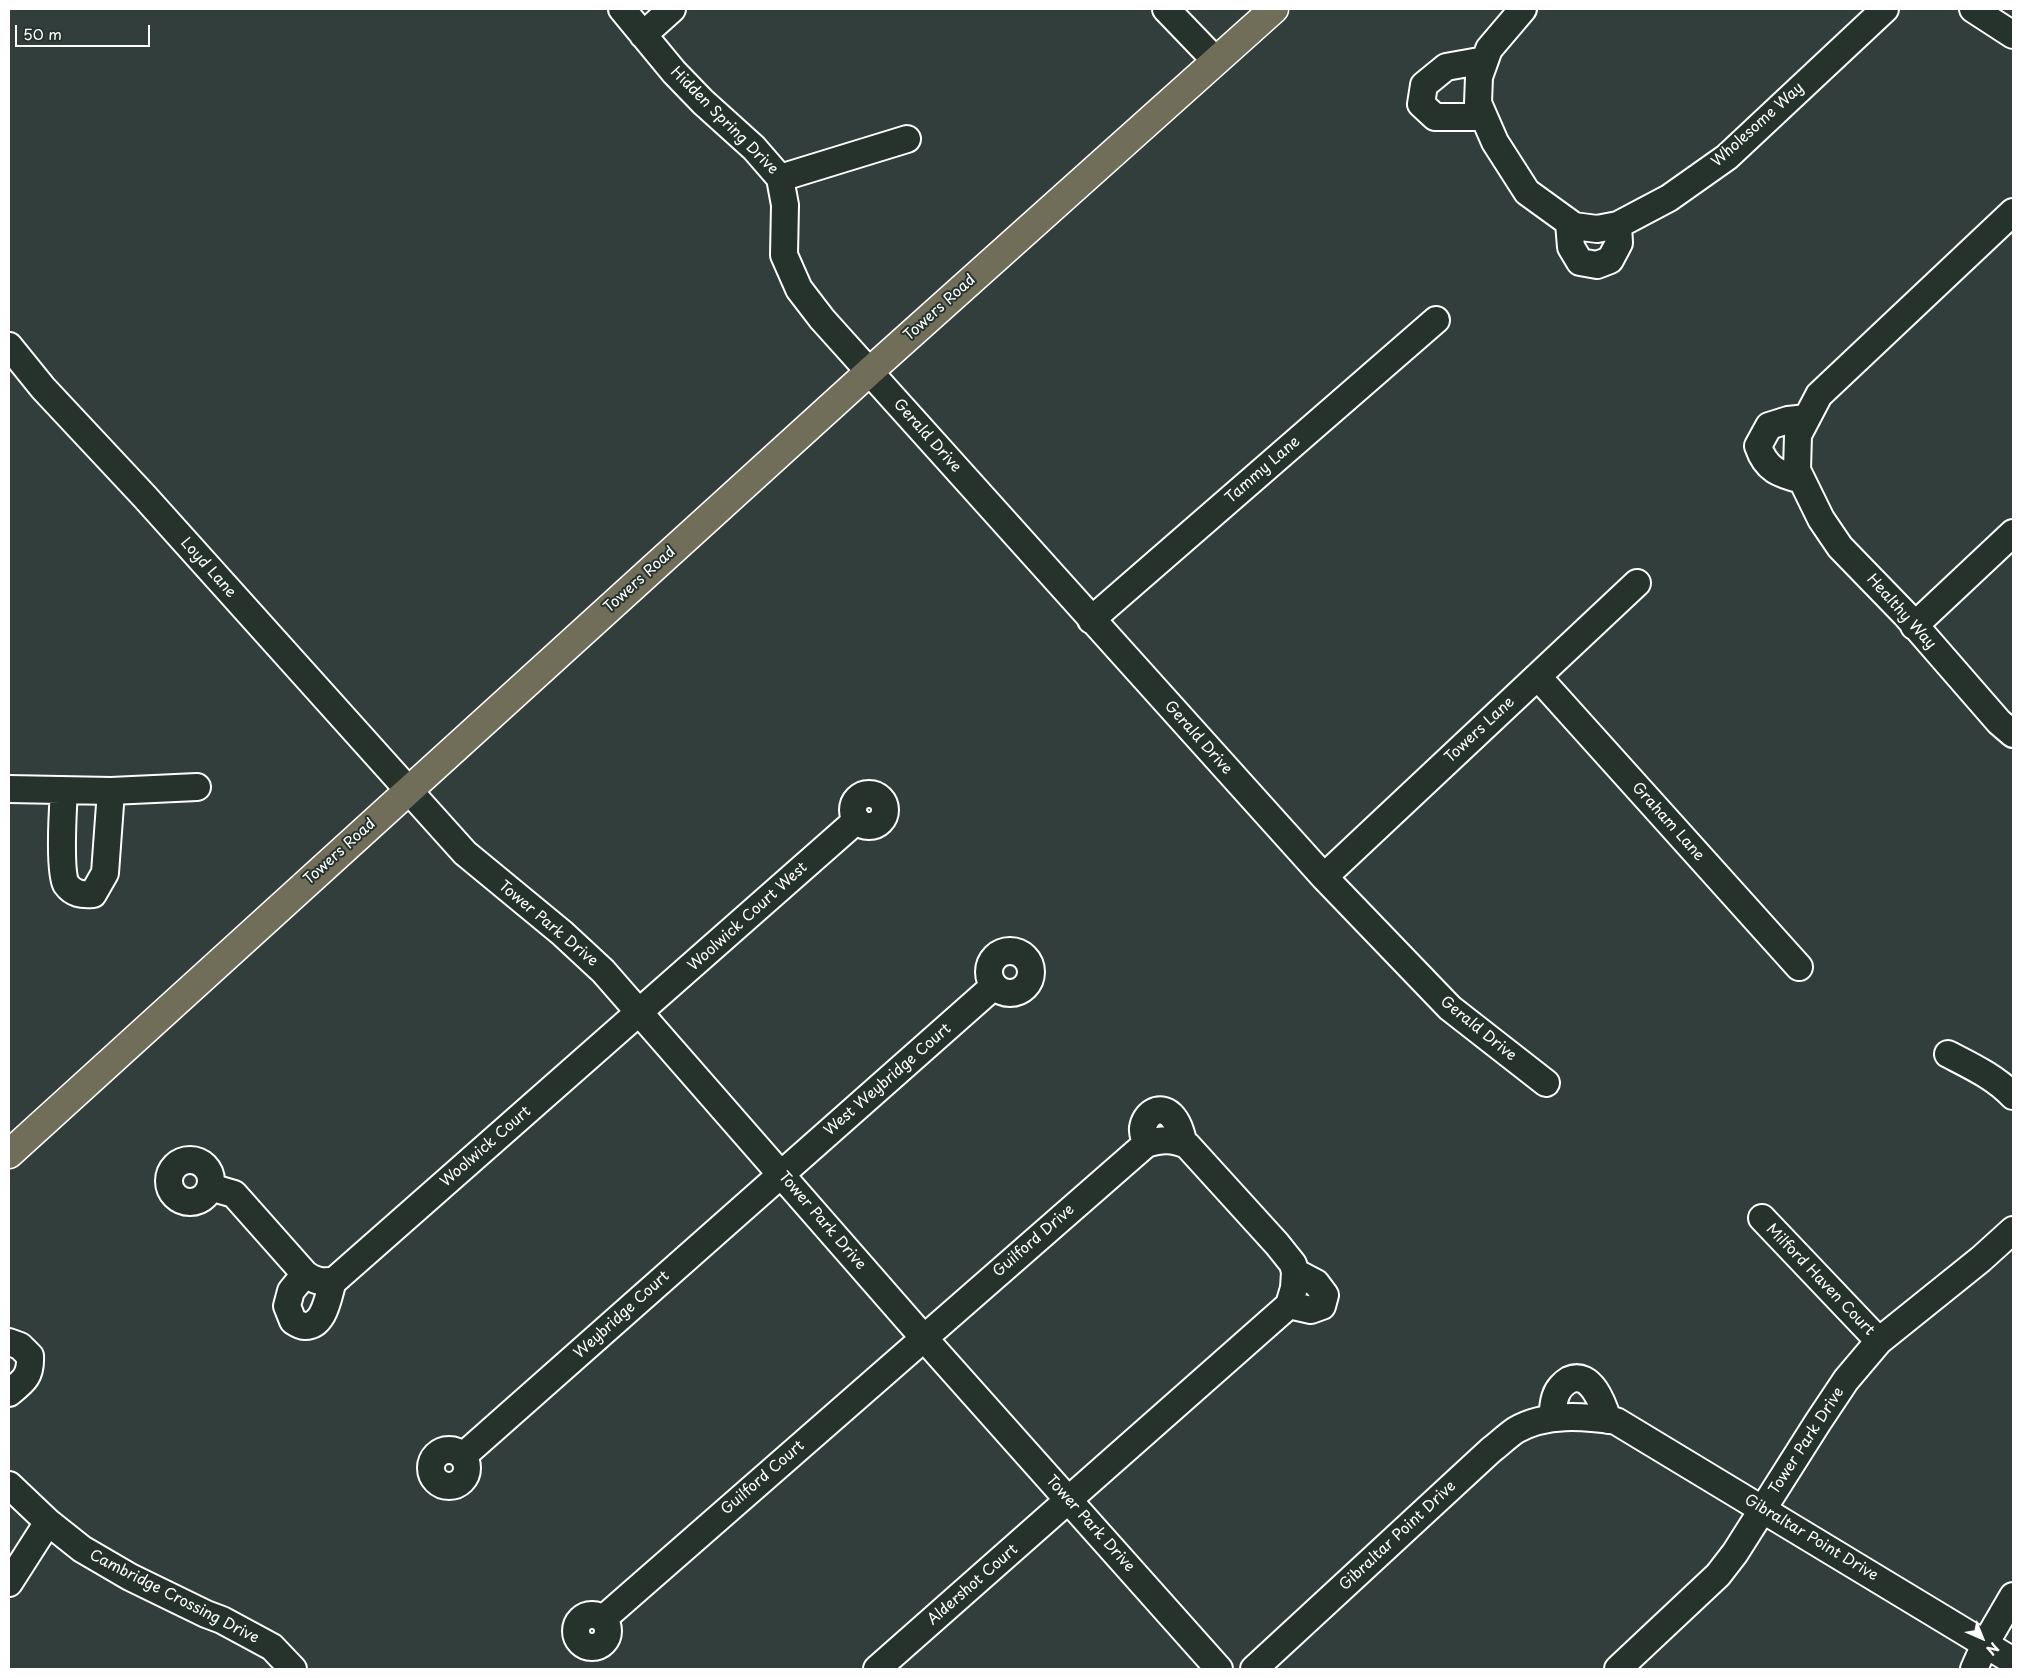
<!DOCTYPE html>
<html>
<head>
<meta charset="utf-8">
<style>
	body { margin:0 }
	#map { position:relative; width:2022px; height:1678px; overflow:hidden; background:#323e3b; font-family:"Playpen Sans",sans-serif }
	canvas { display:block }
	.frame { position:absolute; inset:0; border:10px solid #fff; pointer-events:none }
	.north { position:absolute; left:1957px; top:1613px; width:50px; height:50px; -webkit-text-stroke:4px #26332d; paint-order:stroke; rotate:136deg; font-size:14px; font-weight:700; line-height:20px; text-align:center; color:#fff }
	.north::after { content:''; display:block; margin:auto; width:18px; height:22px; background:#fff; clip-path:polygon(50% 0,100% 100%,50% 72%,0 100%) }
	.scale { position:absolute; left:15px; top:25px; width:135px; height:22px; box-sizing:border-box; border:2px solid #fff; border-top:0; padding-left:6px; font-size:15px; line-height:18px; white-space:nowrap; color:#fff; -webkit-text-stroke:4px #26332d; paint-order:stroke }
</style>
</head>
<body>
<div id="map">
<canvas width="2022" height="1678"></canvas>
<div class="frame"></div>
<div class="north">N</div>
<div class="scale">50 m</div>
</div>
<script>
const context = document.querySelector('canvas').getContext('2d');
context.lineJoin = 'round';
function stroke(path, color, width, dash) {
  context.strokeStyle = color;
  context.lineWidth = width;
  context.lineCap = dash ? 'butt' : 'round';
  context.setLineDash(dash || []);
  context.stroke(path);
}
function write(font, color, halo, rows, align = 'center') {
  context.font = font + ' "Playpen Sans",sans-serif';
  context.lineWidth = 4;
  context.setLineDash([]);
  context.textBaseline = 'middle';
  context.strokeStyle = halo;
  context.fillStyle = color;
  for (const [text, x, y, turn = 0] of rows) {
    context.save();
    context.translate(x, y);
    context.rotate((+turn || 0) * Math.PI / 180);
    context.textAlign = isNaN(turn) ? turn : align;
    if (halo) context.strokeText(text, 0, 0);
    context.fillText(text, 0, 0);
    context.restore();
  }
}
const minor = new Path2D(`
	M622 9 674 72 703 102 754 148 780 178 785 205 784 255 799 289 822 319 1324 877 1450 1008 1546 1083
	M1166 9 1216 61
	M1523 9 1489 49 1479 77 1478 103 1495 142 1527 192 1574 226 1597 229 1618 225 1669 198 1727 157 1885 9
	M1973 9 2013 35
	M643 35 672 9
	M1484 117H1435L1421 104 1424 85 1446 67 1485 60
	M780 178 907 139
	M2013 212 1819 395 1798 435 1797 470 1821 519 1840 547 1905 614 1999 722 2013 734
	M1569 223 1571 247 1580 262 1597 265 1610 260 1619 243 1618 225
	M9 346 43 388 145 497 465 853 562 933 603 971 923 1337 1219 1669
	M1802 480C1779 474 1766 470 1758 446L1769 426 1788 420 1807 418
	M1091 620 1436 320
	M1914 626 2013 533
	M1538 677 1799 967
	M9 789 111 791 197 787
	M64 791C63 806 59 874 66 884 73 894 82 895 93 894L105 873 111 791
	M853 810a16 16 0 1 1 32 0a16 16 0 1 1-32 0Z
	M1324 877 1637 583
	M989 972a21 21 0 1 1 42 0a21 21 0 1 1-42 0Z
	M1948 1054C1971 1066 1995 1077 2013 1096
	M1146 1144C1145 1139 1142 1133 1143 1128 1145 1114 1159 1104 1171 1115 1179 1123 1181 1134 1184 1144
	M169 1181a21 21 0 1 1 42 0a21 21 0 1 1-42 0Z
	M210 1187 234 1194 305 1274C315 1281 322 1283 335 1280L857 820
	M1762 1218 1879 1341
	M305 1274 291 1291 287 1306 293 1321C296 1323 301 1326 304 1326 325 1327 328 1296 333 1281
	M1289 1305 1311 1310 1322 1306 1325 1295 1316 1283 1295 1272
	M9 1342 20 1346 30 1356C31 1376 24 1381 9 1393
	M1552 1418C1553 1411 1553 1402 1556 1395 1558 1389 1564 1383 1569 1380 1591 1370 1603 1404 1608 1420
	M431 1468a18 18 0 1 1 36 0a18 18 0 1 1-36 0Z
	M463 1456 994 986
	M9 1485 48 1522 82 1549 130 1577 206 1614 222 1620 272 1647 293 1669
	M9 1583 48 1522
	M576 1631a16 16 0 1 1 32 0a16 16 0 1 1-32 0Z
	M603 1619 1146 1144C1162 1139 1172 1139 1187 1145L1277 1244 1293 1264 1295 1272 1294 1288 1289 1305 877 1669
	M1254 1669 1491 1450C1499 1444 1507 1436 1516 1430 1546 1413 1583 1416 1616 1421L2013 1661
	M1618 1669 1718 1575 1735 1553 1818 1422 1846 1380 1879 1341 1981 1259 2013 1230
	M1974 1669 1985 1644 2013 1596`);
const major = new Path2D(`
	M9 1154 869 372 1274 9`);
stroke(minor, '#fff', 30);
stroke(major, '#fff', 31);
stroke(minor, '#26332d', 26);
stroke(major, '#706e59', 28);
write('15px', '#fff', '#26332d', [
	["Hidden Spring Drive",724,121,45],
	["Wholesome Way",1758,125,-42],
	["Towers Road",940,308,-42],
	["Gerald Drive",927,436,48],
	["Tammy Lane",1263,470,-41],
	["Loyd Lane",208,568,48],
	["Towers Road",640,580,-42],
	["Healthy Way",1901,612,48],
	["Towers Lane",1480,730,-43],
	["Gerald Drive",1198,738,48],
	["Graham Lane",1668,822,48],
	["Towers Road",340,852,-42],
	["Woolwick Court West",748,917,-42],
	["Tower Park Drive",548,924,40],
	["Gerald Drive",1478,1029,39],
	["West Weybridge Court",888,1080,-41],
	["Woolwick Court",486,1147,-41],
	["Tower Park Drive",822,1221,49],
	["Guilford Drive",1034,1241,-41],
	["Milford Haven Court",1820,1280,46],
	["Weybridge Court",622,1315,-42],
	["Tower Park Drive",1807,1441,-57],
	["Guilford Court",763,1478,-41],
	["Tower Park Drive",1090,1524,48],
	["Gibraltar Point Drive",1398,1536,-43],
	["Gibraltar Point Drive",1811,1538,31],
	["Aldershot Court",973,1585,-41],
	["Cambridge Crossing Drive",174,1597,27]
]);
</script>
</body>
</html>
